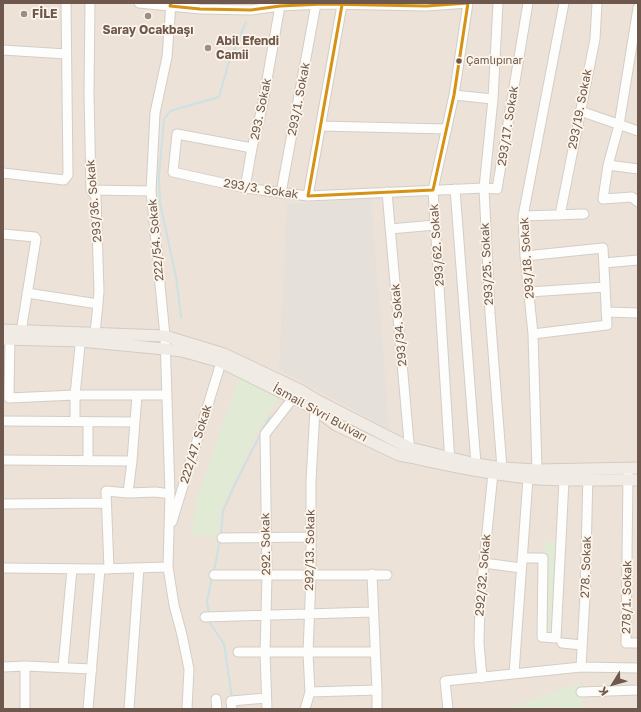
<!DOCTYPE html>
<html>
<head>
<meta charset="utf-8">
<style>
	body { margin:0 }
	#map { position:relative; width:641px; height:712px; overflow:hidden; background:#f4f0e9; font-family:"Golos Text",sans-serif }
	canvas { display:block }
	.frame { position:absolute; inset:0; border:4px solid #6e584d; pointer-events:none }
	.north { position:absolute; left:593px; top:664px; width:40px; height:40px; -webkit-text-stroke:3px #fdf5e9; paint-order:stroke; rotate:233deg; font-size:11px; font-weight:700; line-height:16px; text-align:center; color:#6e584d }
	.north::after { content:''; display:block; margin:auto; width:14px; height:18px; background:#6e584d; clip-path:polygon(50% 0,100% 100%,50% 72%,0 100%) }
</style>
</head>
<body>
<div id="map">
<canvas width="641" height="712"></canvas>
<div class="frame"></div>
<div class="north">K</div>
</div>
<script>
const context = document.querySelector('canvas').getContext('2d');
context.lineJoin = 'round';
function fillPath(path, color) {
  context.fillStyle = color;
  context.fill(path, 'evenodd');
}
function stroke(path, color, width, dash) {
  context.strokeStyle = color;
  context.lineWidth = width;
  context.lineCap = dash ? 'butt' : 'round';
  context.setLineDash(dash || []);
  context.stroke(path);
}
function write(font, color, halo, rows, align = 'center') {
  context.font = font + ' "Golos Text",sans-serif';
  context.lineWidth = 3.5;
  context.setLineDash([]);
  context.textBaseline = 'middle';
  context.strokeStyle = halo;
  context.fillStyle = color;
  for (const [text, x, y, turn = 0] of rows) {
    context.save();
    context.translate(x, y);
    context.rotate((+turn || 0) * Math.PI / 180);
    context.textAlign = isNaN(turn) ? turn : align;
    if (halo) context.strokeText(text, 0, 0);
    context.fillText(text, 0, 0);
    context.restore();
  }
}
fillPath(new Path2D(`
	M3 3H638V709H3Z`), '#ede2d7');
fillPath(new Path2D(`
	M371 199 389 429 279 369 287 204Z`), '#e6e0da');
fillPath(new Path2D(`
	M239 378 280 395 255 436 220 510 218 538 191 535 197 498Z
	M544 542H559L556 638 542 637Z
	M581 683 582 709H544L568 697 540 709H505Z`), '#e1ead5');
stroke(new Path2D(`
	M181 317 176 277 160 203 159 176 164 119 170 111 219 97 228 65 246 22
	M263 429 270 416
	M221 536 223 511 235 484 261 433
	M214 571 220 540
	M209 614 207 601 212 578
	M210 619V623L224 644 232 698`), '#cce1e3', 2);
const minor = new Path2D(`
	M139 3 200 9 251 10 280 6 323 4 426 6 468 3
	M171 3 167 57 155 113 151 191 165 336 170 494 168 567 174 605 182 635 189 669 187 709
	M638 8 619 125 608 165 603 199 632 197 638 202
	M3 50 66 54
	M454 95 493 99 484 188 490 313 502 468
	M493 99 498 3
	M580 111 638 131
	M320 126 447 129
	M252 148 177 134 173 172 245 188 308 196 484 188 497 189 528 3
	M608 165 638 169
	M3 173 64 180 68 175 66 3
	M245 188 252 148 262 108 280 6
	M455 189 476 464
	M91 190 151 191
	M387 192 410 454
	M281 193 316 4
	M308 196 342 5
	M560 215 595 39 597 3
	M523 216 584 214
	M390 229 435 225
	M3 234 35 237 36 239 21 332
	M525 256 603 248 607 325 533 334
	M604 263 638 260
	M529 292 605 287
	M27 293 98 304 99 291 96 197 91 190 89 93 90 3
	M606 312 638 313
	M10 333 9 398 75 395V422
	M95 333 98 304
	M81 336 75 395H166
	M3 421 135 422
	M88 423V461
	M3 460 132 461
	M450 463 433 190 454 95 468 3
	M537 470 533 334 525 256 523 216 564 3
	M628 474 626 643H638
	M128 493 156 492 170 494
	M3 504 106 503
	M172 522 223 356
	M222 538 311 537
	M522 558H543L542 637 556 638 564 480
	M484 563 521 568
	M3 568 100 569 168 567
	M109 569 106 491 128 493 132 461 137 395
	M372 574 377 690V709
	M214 575H387
	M205 617 373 612
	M562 643 582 645
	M238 652H375
	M3 667 25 666 92 669
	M63 667 72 569
	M581 667 585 596 588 474
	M514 673 528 478
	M482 678 479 643 480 601 493 473
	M310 692 377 690
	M581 692 638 690
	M216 699 217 709
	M25 709V666
	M88 709 100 569
	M129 709 139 568
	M232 709 231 701 266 698
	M267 709 265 653 267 575 265 434 297 393
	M305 709 310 692 308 653 311 576V481L315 409
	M448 709 445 681 581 667 638 668`);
const major = new Path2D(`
	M3 330 165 336 224 354 300 390 318 401 410 448 476 464 502 468 537 470 638 468
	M3 339 80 341 165 349 182 351 221 362 315 409 336 425 399 455 410 457C449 466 488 474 528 478 564 482 601 479 638 480`);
stroke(minor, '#d3cdc7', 11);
stroke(major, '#d3cbc6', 13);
stroke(minor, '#fdfdfc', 9);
stroke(major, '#f0ece5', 11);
stroke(new Path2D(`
	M171 3 170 6 200 9 251 10 280 6 323 4 426 6 468 3 454 95 433 190 308 196 342 5`), '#d59213', 3);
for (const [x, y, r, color] of [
	[24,14,4,"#9d8d84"],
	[148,16,4,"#9d8d84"],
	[208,48,4,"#9d8d84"],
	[459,61,3.5,"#6e584d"]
]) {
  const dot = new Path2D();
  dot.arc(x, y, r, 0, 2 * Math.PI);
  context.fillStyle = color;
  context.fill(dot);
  stroke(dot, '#fdf5e9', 1.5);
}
write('11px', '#6e584d', '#fdf5e9', [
	["Çamlıpınar",466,61]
], 'left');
write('bold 12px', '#6e584d', '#fdf5e9', [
	["FİLE",32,14],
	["Saray Ocakbaşı",148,30,"center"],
	["Abil Efendi",216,41],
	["Camii",216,55]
], 'left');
write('12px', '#6e584d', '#fdf5e9', [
	["293/1. Sokak",299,99,-79],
	["293. Sokak",261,109,-78],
	["293/19. Sokak",580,109,-79],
	["293/17. Sokak",508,126,-81],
	["293/3. Sokak",261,189,9],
	["293/36. Sokak",94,201,-95],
	["222/54. Sokak",156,240,-95],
	["293/62. Sokak",437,245,-94],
	["293/18. Sokak",527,258,-94],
	["293/25. Sokak",487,264,-93],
	["293/34. Sokak",399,325,-95],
	["İsmail Sivri Bulvarı",320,413,29],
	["222/47. Sokak",196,444,-73],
	["292. Sokak",266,544,-91],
	["292/13. Sokak",310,550,-89],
	["278. Sokak",586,567,-88],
	["292/32. Sokak",483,575,-85],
	["278/1. Sokak",627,597,-89]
]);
</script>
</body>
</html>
